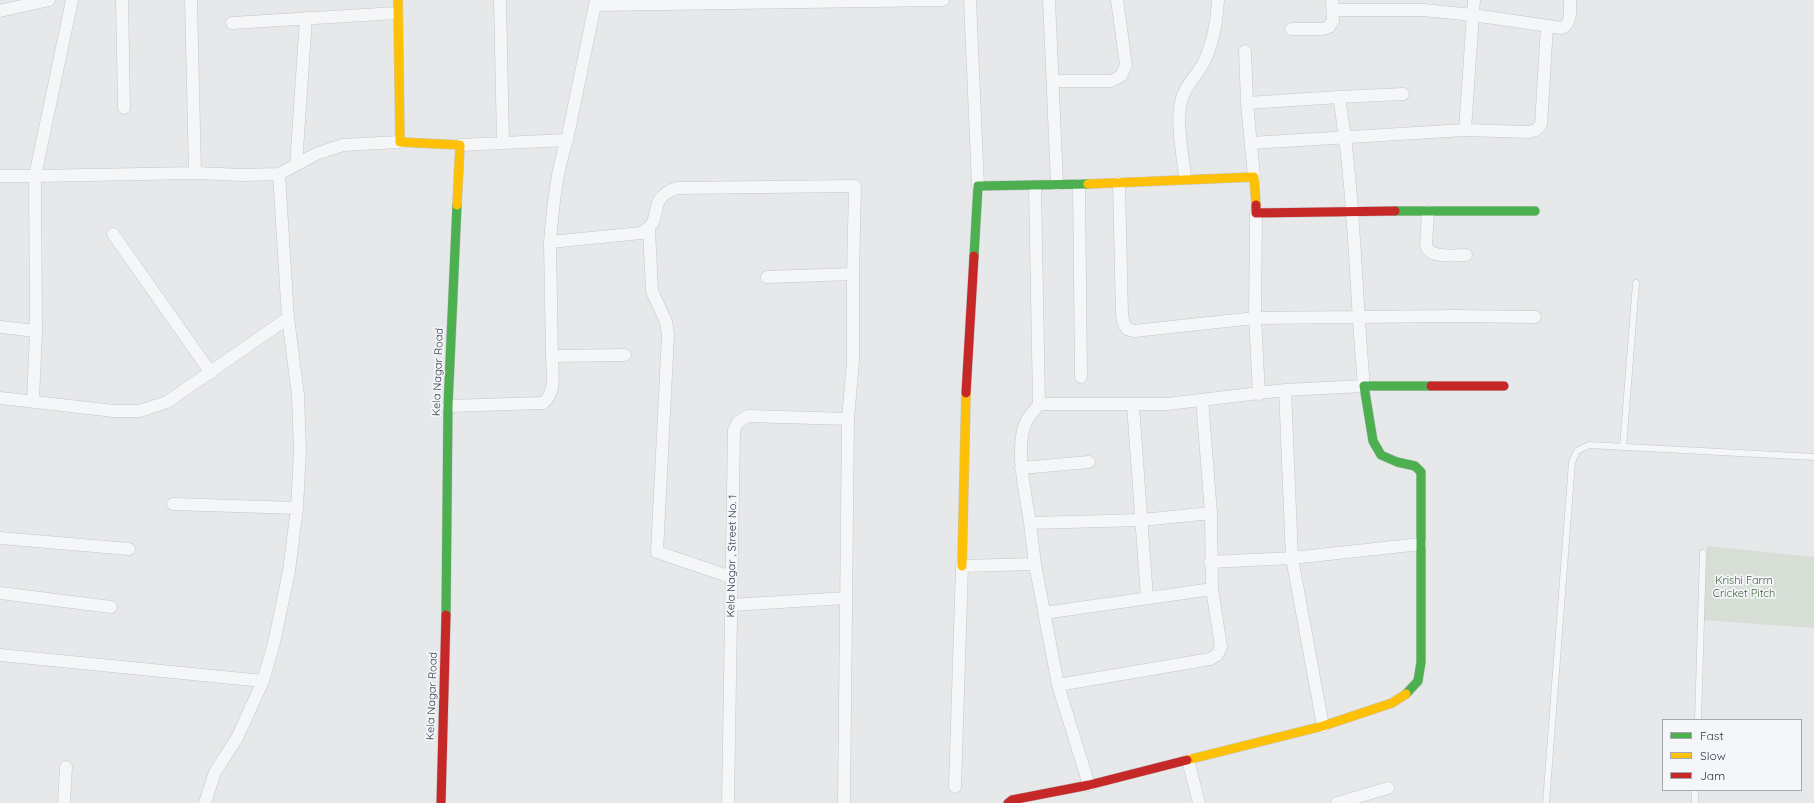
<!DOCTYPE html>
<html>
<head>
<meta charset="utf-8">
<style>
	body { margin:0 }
	#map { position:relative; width:1814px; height:803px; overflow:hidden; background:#e6e8ea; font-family:Quicksand,sans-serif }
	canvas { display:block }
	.legend { position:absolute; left:1662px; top:719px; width:140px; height:72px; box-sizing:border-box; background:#f4f6f9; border:1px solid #a4a8b1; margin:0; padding:5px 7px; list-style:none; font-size:12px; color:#2b3445 }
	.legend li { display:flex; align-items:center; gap:8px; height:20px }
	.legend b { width:20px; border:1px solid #a4a8b1 }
</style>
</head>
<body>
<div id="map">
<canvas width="1814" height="803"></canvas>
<ul class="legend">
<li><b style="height:5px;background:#4caf50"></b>Fast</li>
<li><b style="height:5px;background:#ffc107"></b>Slow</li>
<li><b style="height:5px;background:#c62828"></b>Jam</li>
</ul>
</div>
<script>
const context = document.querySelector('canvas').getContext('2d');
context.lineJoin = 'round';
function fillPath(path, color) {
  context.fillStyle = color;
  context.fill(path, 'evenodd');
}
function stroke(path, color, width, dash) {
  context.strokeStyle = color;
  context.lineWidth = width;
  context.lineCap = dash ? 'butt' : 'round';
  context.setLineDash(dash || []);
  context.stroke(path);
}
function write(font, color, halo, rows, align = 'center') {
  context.font = font + ' Quicksand,sans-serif';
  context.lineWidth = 3.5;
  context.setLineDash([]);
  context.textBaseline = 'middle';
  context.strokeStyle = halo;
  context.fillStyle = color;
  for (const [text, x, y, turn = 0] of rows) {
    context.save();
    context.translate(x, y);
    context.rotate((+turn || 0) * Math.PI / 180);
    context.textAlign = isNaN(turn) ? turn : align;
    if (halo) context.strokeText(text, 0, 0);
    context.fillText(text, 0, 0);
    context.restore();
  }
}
fillPath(new Path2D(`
	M1707 546 1814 557V628L1703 620Z`), '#d6ded6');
const lane = new Path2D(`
	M1623 447 1636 283
	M1698 720 1703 553
	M1546 803 1572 462 1577 451 1589 445 1814 457
	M1695 803V790`);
const street = new Path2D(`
	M122 0 124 108
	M191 0 195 173
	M500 0 503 142
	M596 0 567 140C556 173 553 207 550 242L641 233C667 220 643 200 677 188L855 186 853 274 767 277
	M970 0 978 186
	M1049 0 1057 184
	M595 5 943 0
	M1333 10H1423L1473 15 1562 28C1572 23 1570 10 1570 0
	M0 11 49 0
	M232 23 397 13
	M1291 29H1322L1329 27 1333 21 1332 0
	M1245 51 1247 103 1254 177
	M1053 81H1111L1121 76 1126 65 1117 0
	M1247 103 1339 97
	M1465 130 1474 0
	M1251 143 1465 130 1529 132 1536 130 1541 125 1547 26
	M460 145 567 140
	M296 165 306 18
	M279 174 288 318
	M0 176H35L72 0
	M1185 178C1183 155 1176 124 1181 102 1184 87 1197 75 1204 62 1213 43 1217 22 1218 0
	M1119 183 1122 316 1124 324 1127 329 1134 331 1255 318 1455 316 1535 317
	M1079 185 1081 377
	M1035 187 1039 404
	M1428 212 1426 245C1429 259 1454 255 1466 255
	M1256 213 1255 318 1259 394
	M649 229 652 291 666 322 668 335 657 552 731 577
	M113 234 211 373
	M550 242 552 356
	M0 327 36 331
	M1285 390 1292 558 1323 726
	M0 398 114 411H140L167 402 288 318 298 395 300 451 297 508 289 571 274 643 263 681 237 738 215 772 205 803
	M33 400 36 331 35 176 195 173 243 175 279 174 316 154 343 145 400 142
	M1133 405 1147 598
	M448 406 543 403C557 393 552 372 552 356L625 355
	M1021 468 1089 462
	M173 504 297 508
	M1030 523C1026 496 1015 451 1025 424 1027 417 1035 410 1039 404H1167L1285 390 1364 386C1355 289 1355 192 1339 97L1403 94
	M0 538 129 549
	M1210 562 1292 558 1421 544
	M1035 564 1058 685 1089 785
	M0 593 111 607
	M731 605 846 598
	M1044 613 1212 589
	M0 655 263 681
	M1058 685 1210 659 1217 655 1221 647 1212 589 1211 513
	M1188 760 1199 803
	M955 787 962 566 1035 564 1030 523 1142 520 1211 513 1202 400
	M64 803 66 767
	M728 803 734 430 738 422 748 416 848 419
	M844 803 848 419 853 361V274
	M1337 803 1388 788`);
const fast = new Path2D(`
	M1395 211H1535
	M974 256 978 186 1088 184
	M446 615 448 406 457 205
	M1406 694 1418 681 1421 662V472L1415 466 1397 462 1381 455 1373 441 1364 386H1431`);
const slow = new Path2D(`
	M398 0 400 142 460 145 457 205
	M1088 184 1254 177 1256 205
	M962 566 966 393
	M1187 760 1323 726 1392 703 1406 694`);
const jam = new Path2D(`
	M1256 205V213L1395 211
	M1431 386H1504
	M966 393 974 256
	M441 803 446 615
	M1008 803 1012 800 1089 785 1187 760`);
stroke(lane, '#c4c6c8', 7);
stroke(street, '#c4c6c8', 13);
stroke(fast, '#c4c6c8', 10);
stroke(slow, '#c4c6c8', 10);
stroke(jam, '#c4c6c8', 10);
stroke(lane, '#f5f6f7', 6);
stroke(street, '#f5f6f7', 12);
stroke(fast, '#4caf50', 9);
stroke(slow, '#ffc107', 9);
stroke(jam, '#c62828', 9);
write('11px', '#2b3445', '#f4f6f9', [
	["Kela Nagar Road",438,372,-88],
	["Kela Nagar , Street No. 1",732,556,-89],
	["Kela Nagar Road",432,696,-88]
]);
write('11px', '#3f6138', '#f4f6f9', [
	["Krishi Farm",1744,581],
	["Cricket Pitch",1744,594]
]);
</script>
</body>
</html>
